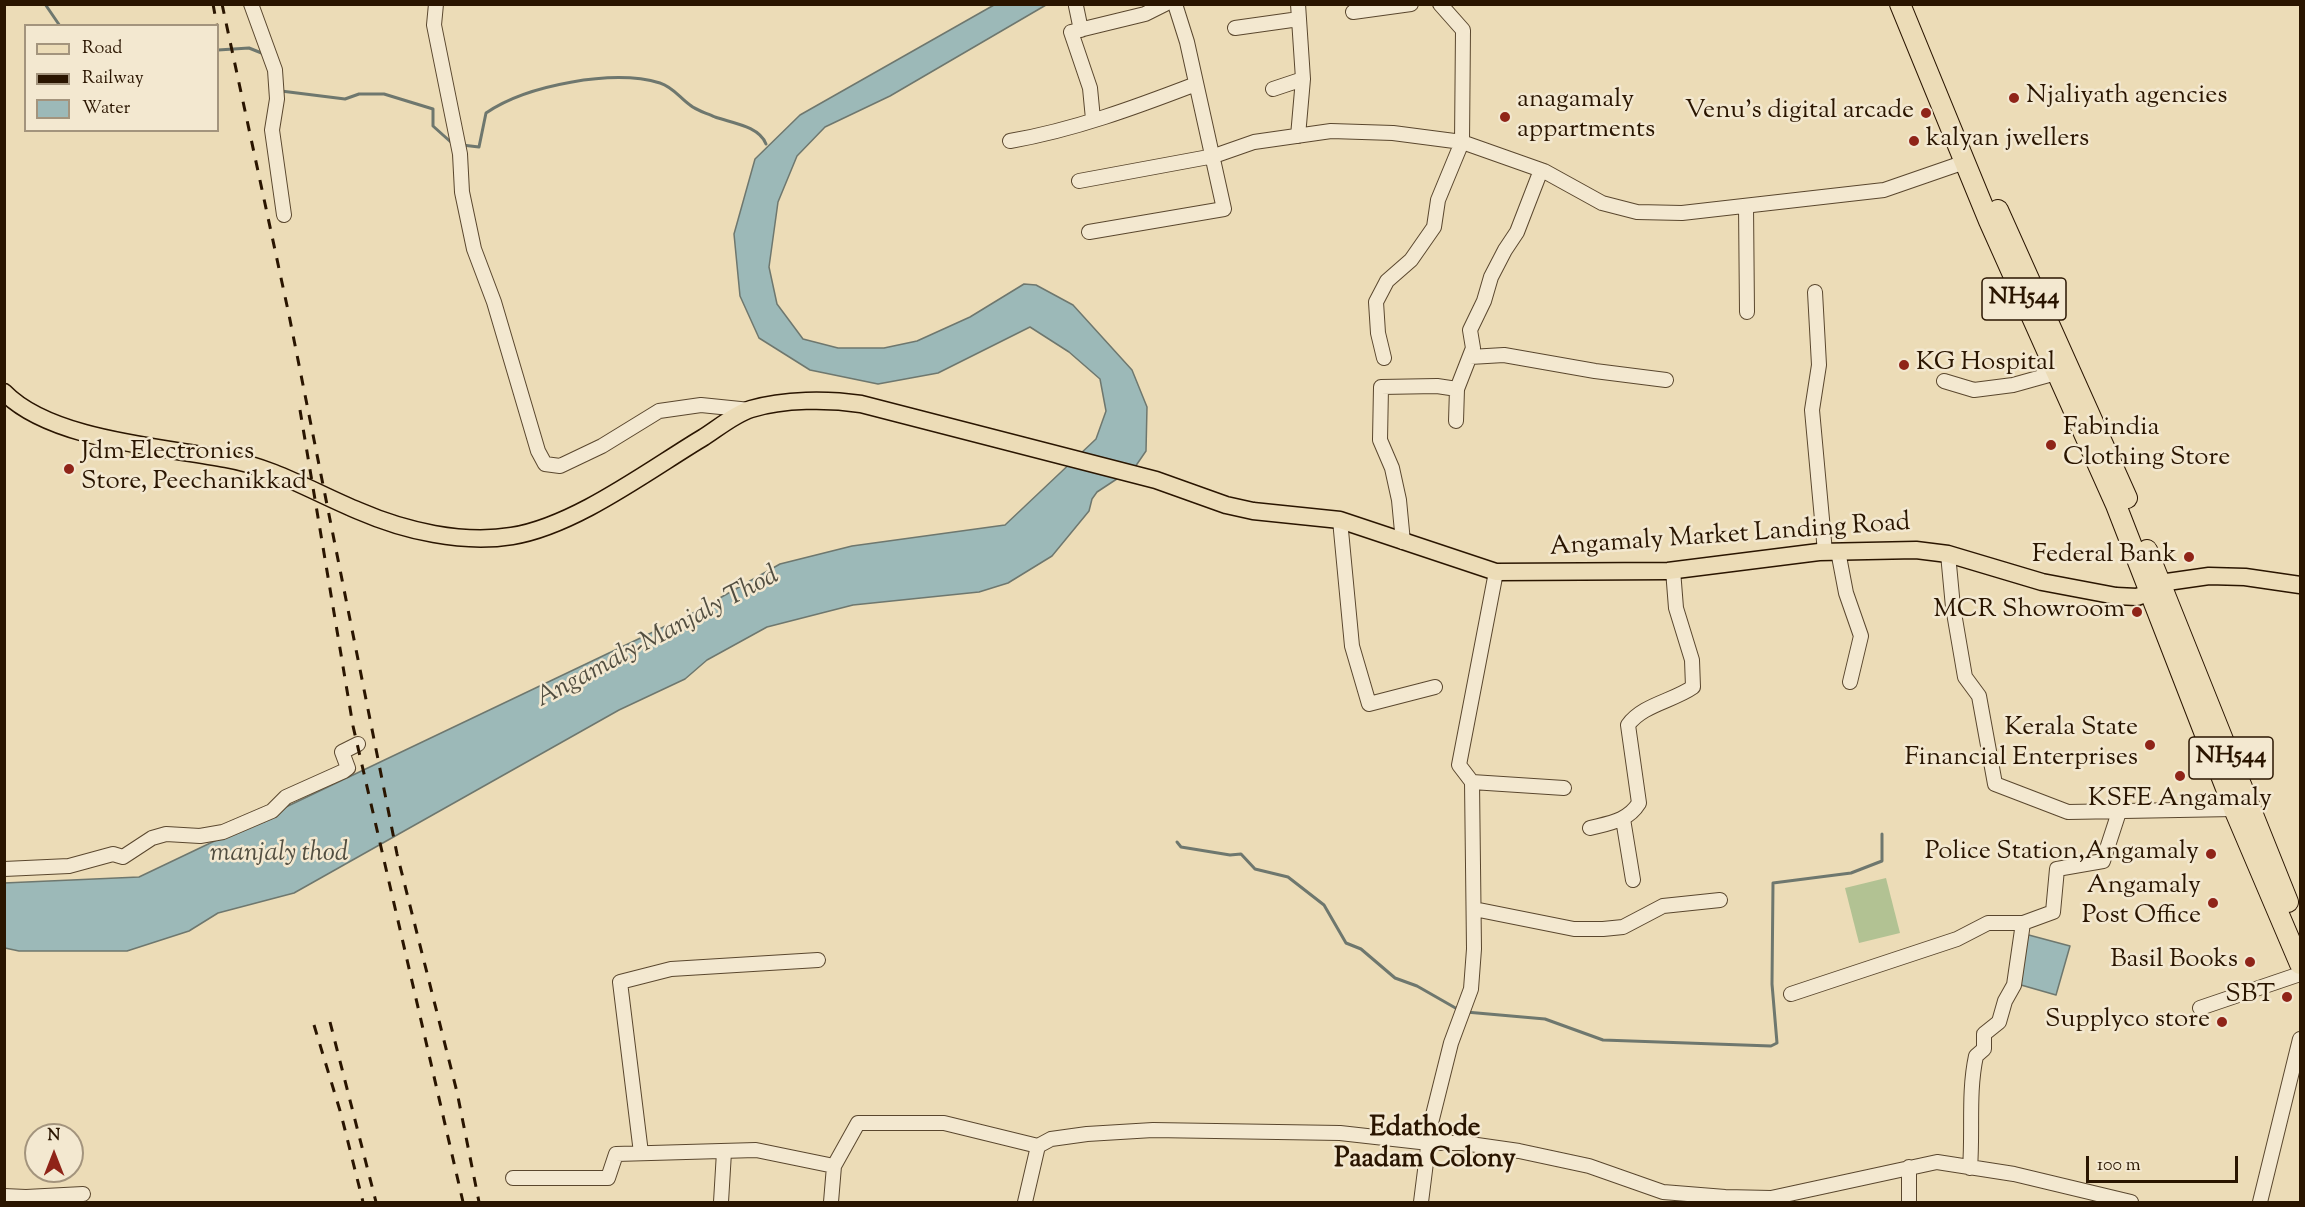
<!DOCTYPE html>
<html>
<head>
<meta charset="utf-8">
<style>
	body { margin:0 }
	#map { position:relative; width:2305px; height:1207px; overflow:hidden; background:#ecdcb7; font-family:"Sorts Mill Goudy",serif }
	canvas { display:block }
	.frame { position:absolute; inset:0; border:6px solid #2a1500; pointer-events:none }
	.legend { position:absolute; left:24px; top:24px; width:195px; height:108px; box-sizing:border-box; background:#f3e8d0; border:2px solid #a3947d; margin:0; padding:8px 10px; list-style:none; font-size:18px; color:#2a1500 }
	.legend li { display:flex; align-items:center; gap:12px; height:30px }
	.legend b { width:30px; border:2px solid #a3947d }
	.north { position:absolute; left:24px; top:1123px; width:60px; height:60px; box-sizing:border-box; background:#f3e8d0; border:2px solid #a3947d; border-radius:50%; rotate:0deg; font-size:16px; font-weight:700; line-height:24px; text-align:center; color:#2a1500 }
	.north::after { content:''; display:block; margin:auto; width:21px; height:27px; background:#8f2418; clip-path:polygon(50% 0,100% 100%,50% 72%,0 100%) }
	.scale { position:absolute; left:2086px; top:1156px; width:152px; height:27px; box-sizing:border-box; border:3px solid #2a1500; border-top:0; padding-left:8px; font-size:18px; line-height:21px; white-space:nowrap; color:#2a1500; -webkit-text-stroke:4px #f3e8d0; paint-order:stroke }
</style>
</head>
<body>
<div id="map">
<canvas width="2305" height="1207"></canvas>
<div class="frame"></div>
<ul class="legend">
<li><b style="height:8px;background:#ecdcb7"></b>Road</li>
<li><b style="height:8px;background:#2a1500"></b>Railway</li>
<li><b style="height:16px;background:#9cb9b8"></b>Water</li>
</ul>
<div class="north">N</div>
<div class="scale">100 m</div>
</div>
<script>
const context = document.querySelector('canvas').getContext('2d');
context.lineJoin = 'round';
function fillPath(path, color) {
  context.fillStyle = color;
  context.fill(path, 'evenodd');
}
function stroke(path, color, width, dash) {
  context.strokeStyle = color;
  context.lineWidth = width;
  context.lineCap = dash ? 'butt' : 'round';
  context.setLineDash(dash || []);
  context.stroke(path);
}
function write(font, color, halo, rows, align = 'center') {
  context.font = font + ' "Sorts Mill Goudy",serif';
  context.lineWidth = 5;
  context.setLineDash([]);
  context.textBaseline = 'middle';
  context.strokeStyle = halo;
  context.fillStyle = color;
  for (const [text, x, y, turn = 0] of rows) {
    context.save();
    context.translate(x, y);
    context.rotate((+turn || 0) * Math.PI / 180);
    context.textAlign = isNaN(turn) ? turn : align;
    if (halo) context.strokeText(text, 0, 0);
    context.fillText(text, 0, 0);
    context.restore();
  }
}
fillPath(new Path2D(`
	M1886 878 1900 933 1859 943 1845 888Z`), '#b2c293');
const water = new Path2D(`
	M994 5H1046L890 96 825 127 797 156 778 202 769 267 777 304 803 339 838 348H884L917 341 970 317 1024 284 1036 285 1073 305 1132 370 1147 407 1146 451 1135 467 1097 492 1092 499 1089 511 1052 556 1008 583 979 592 853 605 767 627 707 660 685 679 619 710 294 893 218 913 189 931 127 951H19L5 948 4 883 139 877 695 612 780 564 852 546 1005 525 1096 439 1106 411 1100 379 1069 352 1030 327 938 373 878 384 810 370 759 338 740 296 734 234 755 159 800 115Z
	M2025 934 2070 946 2056 995 2021 985Z`);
fillPath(water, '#9cb9b8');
stroke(water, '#6e776e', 1.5);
stroke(new Path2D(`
	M45 4 60 26
	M218 50 249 48 264 54
	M281 91 345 99 359 94H384L433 109V126L453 144
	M462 145 479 147 486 113C527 85 613 69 660 83 673 87 680 98 690 105 697 111 707 113 715 117 732 123 759 126 766 144
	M1177 842 1181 847 1230 855 1241 854 1255 869 1288 877 1324 905 1346 943 1361 949 1395 978 1417 986 1459 1010
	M1466 1012 1545 1019 1603 1040 1771 1046 1777 1043 1772 984 1773 883 1851 873 1882 861V834`), '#6e776e', 3);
const minor = new Path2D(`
	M251 4 275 70 277 99 272 130 284 215
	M436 4 434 25 460 154 462 192 474 249 494 302 538 451 545 464 560 466 602 446 659 411 701 405 750 410
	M1076 6 1081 30
	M1353 12 1411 4
	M1235 28 1299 19
	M1273 89 1303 79 1298 4
	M1093 119 1090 88 1071 32 1145 14 1165 4
	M1298 136 1303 79
	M1010 141C1074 130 1136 107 1196 84
	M1079 181 1214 156 1254 142 1331 131 1393 133 1462 142 1544 171 1602 203 1637 212 1682 213 1884 190 1965 162
	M1746 206 1747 312
	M1089 232 1224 209 1187 42 1175 4
	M1815 292 1819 365 1812 410 1825 552
	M1470 357 1504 355 1595 371 1666 380
	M1384 358 1378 333 1376 302 1387 281 1411 260 1434 227 1438 200 1462 142 1463 30 1440 4
	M1944 381 1974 390 2013 385 2056 373
	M1456 421 1457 389 1473 348 1470 330 1484 301 1491 277 1505 250 1517 232 1541 170
	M1340 520 1352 646 1369 704 1435 687
	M1403 542 1399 500 1392 468 1380 440 1381 387 1437 386 1457 389
	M1838 551 1846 593 1861 636 1850 682
	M1948 554 1953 607 1965 677 1979 696 1995 784 2068 812 2234 809
	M1472 782 1564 788
	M1623 819 1633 880
	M1590 828C1610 823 1628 821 1639 803L1628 725C1642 705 1673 701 1693 687L1692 660 1676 608 1673 570
	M4 869 69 866 113 854 123 857 152 838 166 834 200 836 223 832 272 811 286 797 344 771 348 768 342 752 358 744
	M1474 909 1574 929H1603L1623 927 1663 906 1720 900
	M1791 994 1957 939 1988 923H2023
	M2200 1008 2300 974
	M641 1153 620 982 671 969 818 960
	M1909 1167V1202
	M1970 1168C1973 1131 1968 1093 1976 1056L1984 1049V1034L1999 1022 2005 1001 2014 985 2023 923 2053 912 2057 869 2103 861 2119 812
	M513 1178H608L616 1154 756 1150 834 1166 858 1123H944L1038 1146 1051 1139 1087 1134 1153 1130 1340 1133 1429 1143H1463L1519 1151 1589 1166 1663 1192 1725 1197 1771 1198 1937 1162 2014 1174 2131 1202
	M4 1196 26 1197V1202
	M26 1197 83 1194
	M721 1202 724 1152
	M831 1202 834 1166
	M1025 1202 1038 1146
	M1421 1202 1431 1123 1451 1043 1471 989 1474 949 1472 782 1459 765 1496 572
	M2260 1202 2300 1039`);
const major = new Path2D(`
	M4 392C50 440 163 447 226 459 273 467 315 493 359 511 405 531 462 544 512 536 575 526 649 470 704 437 718 428 735 414 751 409 784 399 828 399 861 404L1156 480 1226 505 1253 511 1340 520 1496 572 1668 571 1819 552 1916 550 1948 554 2042 582 2116 596 2137 597 2148 593 2160 583 2209 576 2245 577 2300 585`);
const highway = new Path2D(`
	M1900 4 1989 221 2116 505 2234 809 2300 964
	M1998 210 2127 498
	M2147 550 2288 902`);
stroke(minor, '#5a472e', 16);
stroke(major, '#2a1500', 19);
stroke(highway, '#2a1500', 22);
stroke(minor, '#f3e8d0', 14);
stroke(major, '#ecdcb7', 16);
stroke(highway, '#ecdcb7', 20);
stroke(new Path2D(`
	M213 4 217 26
	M222 4 289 315 397 854 457 1092 479 1202
	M300 410 353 726 463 1202
	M330 1022 376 1202
	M314 1025 341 1114 363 1202`), '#2a1500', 3, [10, 10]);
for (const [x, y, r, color] of [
	[2014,98,6,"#8f2418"],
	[1926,113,6,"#8f2418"],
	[1505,117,6,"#8f2418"],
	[1914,141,6,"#8f2418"],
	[1904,365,6,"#8f2418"],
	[2051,445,6,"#8f2418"],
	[69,469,6,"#8f2418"],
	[2189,557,6,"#8f2418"],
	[2137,612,6,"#8f2418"],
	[2150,745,6,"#8f2418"],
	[2180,776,6,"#8f2418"],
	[2211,854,6,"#8f2418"],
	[2213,903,6,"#8f2418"],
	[2250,962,6,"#8f2418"],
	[2287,997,6,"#8f2418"],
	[2222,1022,6,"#8f2418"]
]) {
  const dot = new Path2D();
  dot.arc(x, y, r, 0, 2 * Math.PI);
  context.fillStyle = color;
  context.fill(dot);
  stroke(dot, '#f3e8d0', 2);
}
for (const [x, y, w] of [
	[2024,299,84],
	[2231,758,84]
]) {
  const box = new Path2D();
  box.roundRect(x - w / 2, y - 21, w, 42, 4.5);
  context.fillStyle = '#f3e8d0';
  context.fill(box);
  stroke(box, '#2a1500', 1.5);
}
write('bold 24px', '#2a1500', null, [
	["NH544",2024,299],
	["NH544",2231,758]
]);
write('26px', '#2a1500', '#f3e8d0', [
	["Njaliyath agencies",2026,98,"left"],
	["anagamaly",1517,102,"left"],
	["appartments",1517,132,"left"],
	["Venu's digital arcade",1914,113],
	["kalyan jwellers",1926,141,"left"],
	["KG Hospital",1916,365,"left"],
	["Fabindia",2063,430,"left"],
	["Clothing Store",2063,460,"left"],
	["Jdm Electronics",81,454,"left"],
	["Store, Peechanikkad",81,484,"left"],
	["Federal Bank",2177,557],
	["MCR Showroom",2125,612],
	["Kerala State",2138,730],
	["Financial Enterprises",2138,760],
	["KSFE Angamaly",2180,801,"center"],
	["Police Station,Angamaly",2199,854],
	["Angamaly",2201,888],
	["Post Office",2201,918],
	["Basil Books",2238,962],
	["SBT",2275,997],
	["Supplyco store",2210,1022]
], 'right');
write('26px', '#2a1500', '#f3e8d0', [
	["Angamaly Market Landing Road",1730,537,-4]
]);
write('italic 27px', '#524e40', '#f3e8d0', [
	["Angamaly-Manjaly Thod",658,639,-28],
	["manjaly thod",279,855]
]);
write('bold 27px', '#2a1500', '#f3e8d0', [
	["Edathode",1425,1130],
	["Paadam Colony",1425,1161]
]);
</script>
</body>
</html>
